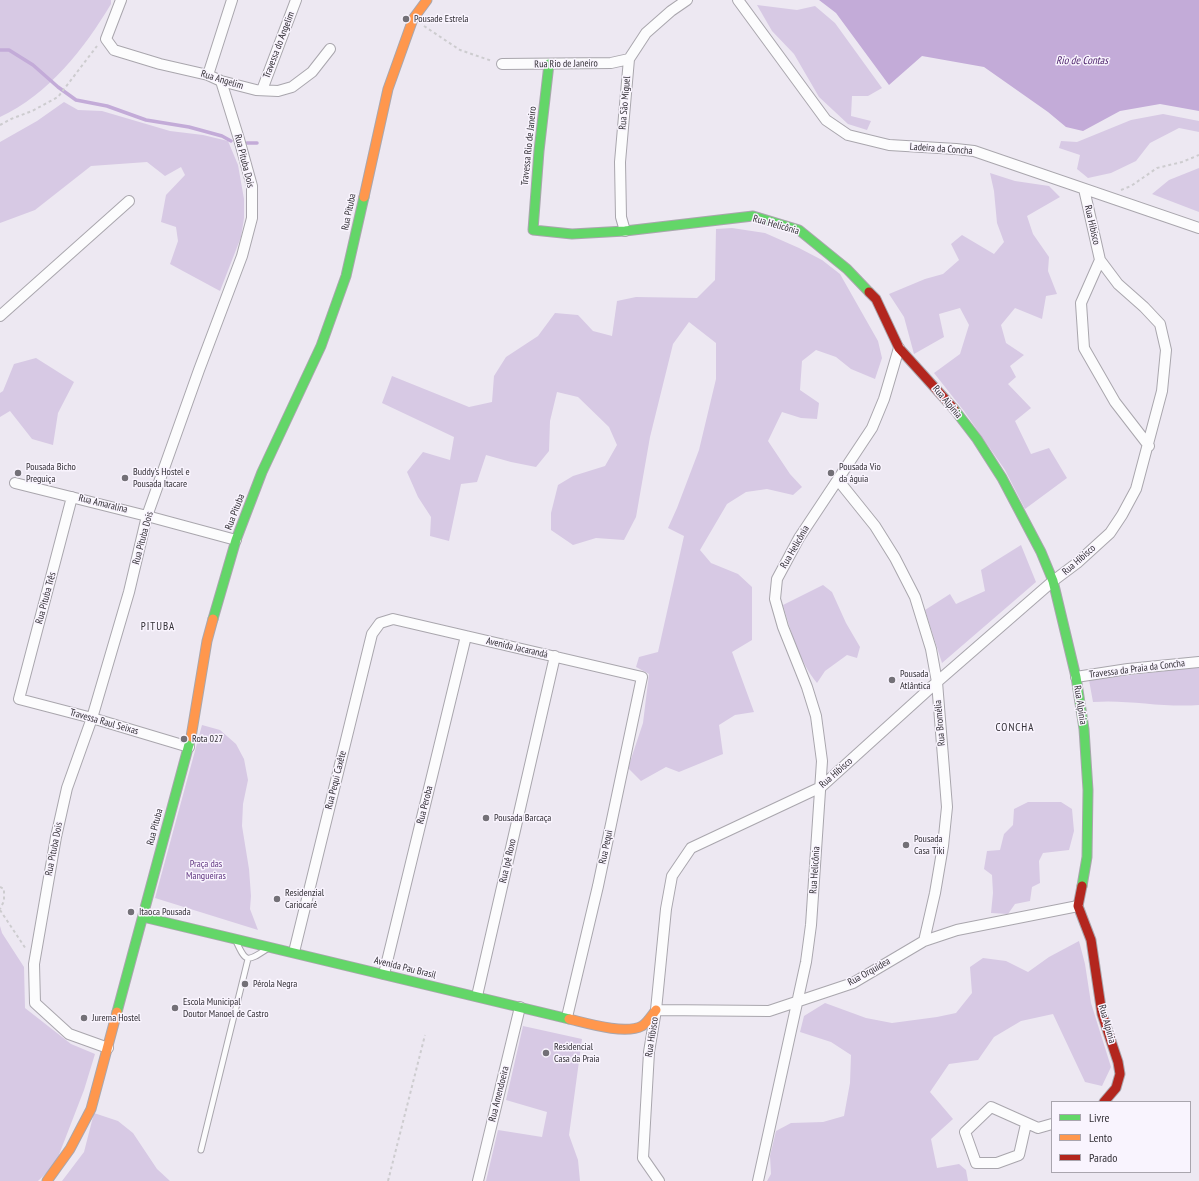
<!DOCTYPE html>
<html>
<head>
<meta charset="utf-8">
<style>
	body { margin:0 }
	#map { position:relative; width:1199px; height:1181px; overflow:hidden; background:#ede8f2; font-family:"PT Sans Narrow",sans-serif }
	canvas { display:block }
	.legend { position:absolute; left:1051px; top:1101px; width:140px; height:72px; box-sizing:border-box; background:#f9f4fe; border:1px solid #a9a5ae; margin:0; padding:5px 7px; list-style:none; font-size:12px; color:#322f35 }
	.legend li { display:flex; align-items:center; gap:8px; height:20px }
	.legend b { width:20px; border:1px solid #a9a5ae }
</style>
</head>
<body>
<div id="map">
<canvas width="1199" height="1181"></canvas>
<ul class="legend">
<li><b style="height:5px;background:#63d668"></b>Livre</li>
<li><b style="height:5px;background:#ff974d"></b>Lento</li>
<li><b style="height:5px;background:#b3261e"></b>Parado</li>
</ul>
</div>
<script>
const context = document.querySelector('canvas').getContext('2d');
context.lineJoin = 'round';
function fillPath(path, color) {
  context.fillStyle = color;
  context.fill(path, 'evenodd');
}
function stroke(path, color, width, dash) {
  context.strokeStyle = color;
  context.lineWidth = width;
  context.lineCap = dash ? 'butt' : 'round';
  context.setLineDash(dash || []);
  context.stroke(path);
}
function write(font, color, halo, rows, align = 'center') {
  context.font = font + ' "PT Sans Narrow",sans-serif';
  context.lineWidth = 3;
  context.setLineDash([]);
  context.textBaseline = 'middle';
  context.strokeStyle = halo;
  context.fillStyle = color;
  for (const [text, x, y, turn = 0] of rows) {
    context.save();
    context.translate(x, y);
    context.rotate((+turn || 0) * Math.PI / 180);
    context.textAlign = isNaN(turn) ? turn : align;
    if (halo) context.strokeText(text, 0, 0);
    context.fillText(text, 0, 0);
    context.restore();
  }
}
fillPath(new Path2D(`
	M0 0H111V4C84 49 49 94 0 117Z
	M757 5 797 10 815 6 835 23 882 88 868 96H852L851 116 871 121 867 130 848 124 819 97 794 54 772 31Z
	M64 102 78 110 102 111 170 131 203 135 228 141 238 165 244 199V218L241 237 220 291 170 264 178 241 176 227 161 222 166 195 185 175 181 167 165 176 147 162 91 166 35 210 0 223V142L37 121Z
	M1163 114 1199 121V132L1179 128 1150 143 1136 161 1111 173 1088 178 1077 169 1080 155 1059 148 1061 141 1077 142 1131 120Z
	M1199 168V212L1152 194 1169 180Z
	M990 173 1015 181 1049 186 1060 197 1027 216 1033 234 1049 257 1048 271 1057 294 1046 296 1042 319 1015 308 1001 325 1006 343 1024 355 1010 366 1016 377 1008 384 1031 408 1015 421 1031 454 1049 448 1067 478 1025 509 1005 470 964 411 934 373 960 354 969 325 960 308 939 314 944 337 914 354 904 317 889 294 925 279 943 274 959 260 951 244 962 235 994 254 1004 242 997 223 994 191Z
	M732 228 765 233 799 248 822 260 840 274 878 341 882 358 875 379 851 369 836 357 816 350 802 361 800 390 819 403 817 419 801 418 782 412 768 441 790 474 802 487 793 495 767 489 746 492 727 504 700 550 711 563 738 574 752 587V640L732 652 754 712 735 715 719 725 723 754 679 772 666 767 641 781 628 768 643 723 649 674 636 667 639 657 658 652 684 536 668 528 677 508 699 450 716 379V343L689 322 673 344 650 437 636 517 624 540 596 538 573 545 551 530V513L558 485 573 476 605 466 617 445 609 427 578 397 557 392 550 421 549 451 536 467 511 462 486 455 477 482 461 484 449 541 430 536 431 517 418 497 407 472 423 452 450 460 454 437 382 403 392 376 469 407 492 402 494 376 506 357 538 336 555 313 578 315 593 331 612 336 617 301 636 297 697 298 715 280 716 229Z
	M36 358 74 382 58 413 53 445 32 439 10 411 0 417V393L3 391 14 364Z
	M1021 545 1036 582 942 663 925 610 950 594 956 604 985 591 981 570Z
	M823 585 832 592 846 623 860 647 857 658 847 655 825 671 817 683C799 661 791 632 783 605Z
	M1199 667V705C1163 708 1127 699 1093 702L1089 680Z
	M202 725 220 730 236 744 244 759 248 780 243 804 242 826 249 869 251 896 250 909 258 930 155 898Z
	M1028 802H1061L1072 809 1074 831 1069 850 1043 853 1039 861 1040 883 1032 887 1030 901 1015 904 1008 914 991 913 993 893 992 875 984 869 987 851 1000 850 1004 834 1013 825 1014 809Z
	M0 926 2 933 24 967 25 1008 71 1044 95 1054 84 1090 55 1165 38 1181H0Z
	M1079 941 1085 964 1091 1003 1111 1067 1102 1086 1085 1082 1053 1014 1021 1021 994 1037 978 1060 949 1064 930 1092 953 1119 931 1139 937 1168 959 1164 966 1170 968 1181H767L771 1174 770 1156 776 1131 791 1123 823 1122 844 1116 850 1083 851 1055 831 1042 800 1032 804 1016 825 1003 866 1018 892 1023 937 1017 956 1013 972 993 970 967 983 958 1006 961 1028 972 1049 957Z
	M523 1026 582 1039 569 1135 578 1160 580 1181H486L498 1130 542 1137 547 1112 506 1100Z
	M94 1113 118 1121 133 1133 157 1169 170 1181H62L84 1152Z`), '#d7c9e4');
fillPath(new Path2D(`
	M819 0H1199V111L1160 104 1120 111 1083 131 1066 127 1048 112 984 67 922 56 889 85 836 13Z`), '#c3abd8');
stroke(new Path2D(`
	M0 50H9L33 65 58 87 76 100 107 106 146 120 189 127 222 136 231 141
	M247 143H257`), '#c3abd8', 3.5);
const lane = new Path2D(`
	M236 941C246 963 247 962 267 949
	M201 1150 248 959`);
const street = new Path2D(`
	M121 0 106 39 114 50 160 64 208 75 221 81 256 90 278 91 292 87 312 72 330 49
	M738 0 826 120 848 135 889 145 956 149 974 151 1199 228
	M502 64 611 63 629 59
	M208 75 232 0
	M262 90 296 0
	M625 231 621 217 620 162 629 59 646 33 671 11 687 0
	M1100 260 1081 303 1084 348 1115 402 1149 446
	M0 316 129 201
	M838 480 875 526 895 558 915 597 931 649 937 682 947 807 943 846 935 893 924 941
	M15 483 147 516 236 540
	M72 497 19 699 92 718 189 747
	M1076 677 1128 669 1199 662
	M294 952 372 634 380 623 393 619 642 677 598 886 567 1017
	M384 974 466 636
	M477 996 555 656
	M656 1010 769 1011 853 983 924 941 957 930 1078 906
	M108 1048 69 1034 35 1003 34 964 56 837 67 788 92 718 129 592 147 516 199 370 242 256 252 218V186L239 139 221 81
	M1026 1124 1019 1155 997 1163H976L965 1132 991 1107 1038 1128 1052 1124
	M478 1181 520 1007
	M659 1181 643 1158 649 1052 656 1010 666 909 672 876 691 848 821 787 937 682 1053 581 1077 563 1110 533 1122 515 1136 489 1162 391 1166 350 1160 324 1144 307 1118 284 1100 260 1084 189
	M758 1181 806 962 811 925 822 761 816 716 807 687 783 627 775 599 777 579 799 538 872 428 884 399 899 348`);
const fast = new Path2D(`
	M549 64 539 151 533 230 572 234 625 231 753 216 799 230 847 269 869 292
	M954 409 977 439 1002 478 1041 552 1053 581 1076 677 1084 729 1088 790 1087 857 1082 886
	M213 619 236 540 262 472 321 346 346 276 364 197
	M143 917 569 1019
	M117 1012 191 737`);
const slow = new Path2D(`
	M364 197 388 89 413 19 427 0
	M191 737 207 641 213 619
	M569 1019C586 1023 625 1035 642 1026 647 1023 652 1015 656 1010
	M47 1181 70 1149 91 1109 117 1012`);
const jam = new Path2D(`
	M869 292 876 299 899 348 954 409
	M1082 886 1078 906 1091 940 1102 1014 1118 1062 1120 1074 1116 1088 1104 1102`);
stroke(lane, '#a9a6ad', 7);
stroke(street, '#a9a6ad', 12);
stroke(fast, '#a9a6ad', 11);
stroke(slow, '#a9a6ad', 11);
stroke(jam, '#a9a6ad', 11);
stroke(new Path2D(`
	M424 26 460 50 492 61
	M0 125 11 119 32 111 58 97 97 46
	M1121 190 1131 186 1157 168 1182 162 1199 155
	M0 887 4 889V901L0 909
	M0 910 26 949
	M388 1181 425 1035`), '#cdcccf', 2, [3, 3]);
stroke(lane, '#fcfcfd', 5);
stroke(street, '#fcfcfd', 10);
stroke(fast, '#63d668', 9);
stroke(slow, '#ff974d', 9);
stroke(jam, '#b3261e', 9);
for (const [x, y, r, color] of [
	[406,19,4,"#737077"],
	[18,473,4,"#737077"],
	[831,473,4,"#737077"],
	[125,478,4,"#737077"],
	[892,680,4,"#737077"],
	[184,739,4,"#737077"],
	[486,818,4,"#737077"],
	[906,845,4,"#737077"],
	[277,899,4,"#737077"],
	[131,912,4,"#737077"],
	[245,984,4,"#737077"],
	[175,1008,4,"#737077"],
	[84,1018,4,"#737077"],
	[546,1053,4,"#737077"]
]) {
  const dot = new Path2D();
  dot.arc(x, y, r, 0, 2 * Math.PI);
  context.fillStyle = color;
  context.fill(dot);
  stroke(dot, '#f9f4fe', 1.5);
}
write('10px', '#322f35', '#f9f4fe', [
	["Pousade Estrela",414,19],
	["Pousada Bicho",26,467],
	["Preguiça",26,479],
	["Pousada Vio",839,467],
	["da águia",839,479],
	["Buddy's Hostel e",133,472],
	["Pousada Itacare",133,484],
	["Pousada",900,674],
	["Atlântica",900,686],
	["Rota 027",192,739],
	["Pousada Barcaça",494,818],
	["Pousada",914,839],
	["Casa Tiki",914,851],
	["Residenzial",285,893],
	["Cariocaré",285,905],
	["Itaoca Pousada",139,912],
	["Pérola Negra",253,984],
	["Escola Municipal",183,1002],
	["Doutor Manoel de Castro",183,1014],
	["Jurema Hostel",92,1018],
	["Residencial",554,1047],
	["Casa da Praia",554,1059]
], 'left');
write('10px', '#322f35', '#f9f4fe', [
	["Travessa do Angelim",279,45,-69],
	["Rua Rio de Janeiro",566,64,-1],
	["Rua Angelim",222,80,17],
	["Rua São Miguel",625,103,-85],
	["Travessa Rio de Janeiro",529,146,-84],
	["Ladeira da Concha",941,149,4],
	["Rua Pituba Dois",244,161,76],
	["Rua Pituba",349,212,-78],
	["Rua Helicônia",776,225,16],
	["Rua Hibisco",1092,225,77],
	["Rua Alpínia",947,402,50],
	["Rua Amaralina",103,504,14],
	["Rua Pituba",235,512,-69],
	["Rua Pituba Dois",143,538,-75],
	["Rua Helicônia",795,547,-60],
	["Rua Hibisco",1079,560,-41],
	["Rua Pituba Três",46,598,-75],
	["Avenida Jacarandá",517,648,13],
	["Travessa da Praia da Concha",1137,669,-7],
	["Rua Alpínia",1080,705,81],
	["Travessa Raul Seixas",104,722,16],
	["Rua Bromélia",940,723,-95],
	["Rua Hibisco",836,773,-41],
	["Rua Pequi Caxête",336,780,-76],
	["Rua Peroba",425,805,-76],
	["Rua Pituba",155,827,-75],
	["Rua Pequi",606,847,-78],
	["Rua Pituba Dois",54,849,-79],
	["Rua Ipê Roxo",508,861,-77],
	["Rua Helicônia",815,870,-86],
	["Avenida Pau Brasil",405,968,14],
	["Rua Orquídea",869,972,-29],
	["Rua Alpínia",1107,1024,74],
	["Rua Hibisco",652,1037,-81],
	["Rua Amendoeira",499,1094,-76]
]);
write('10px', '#603680', '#f9f4fe', [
	["Praça das",206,864],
	["Mangueiras",206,876]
]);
write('italic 11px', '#4e246c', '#f9f4fe', [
	["Rio de Contas",1082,61]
]);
context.letterSpacing = '1px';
write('11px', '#322f35', '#f9f4fe', [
	["PITUBA",158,627],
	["CONCHA",1015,728]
]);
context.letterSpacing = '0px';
</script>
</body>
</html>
